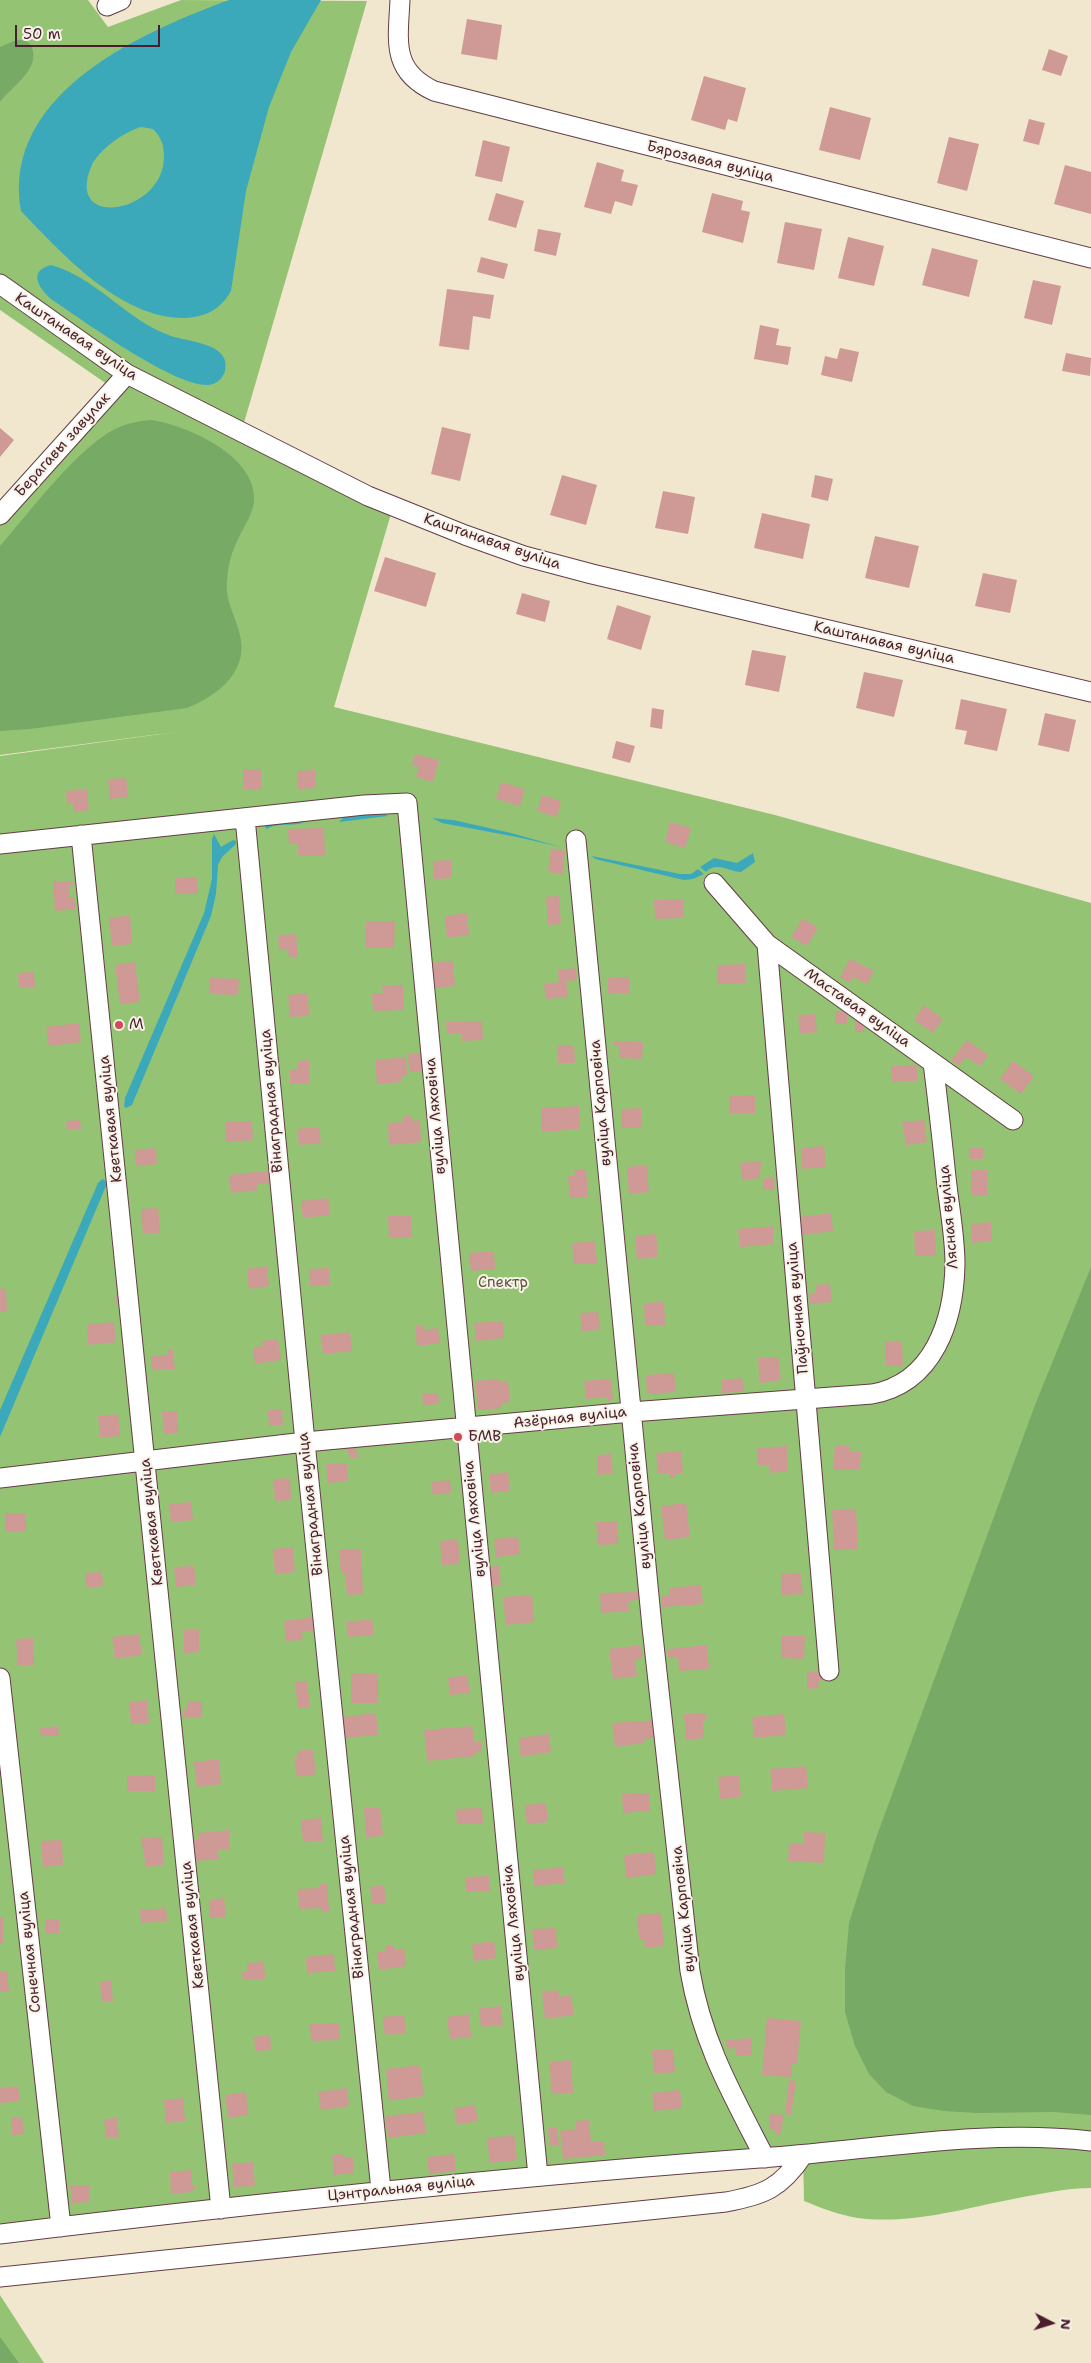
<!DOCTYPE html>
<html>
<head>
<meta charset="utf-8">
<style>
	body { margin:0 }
	#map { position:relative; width:1091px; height:2363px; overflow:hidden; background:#f1e7cf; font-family:"Shantell Sans",sans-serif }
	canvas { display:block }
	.north { position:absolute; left:1026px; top:2298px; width:50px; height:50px; -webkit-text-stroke:4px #f7f3e8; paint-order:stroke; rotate:95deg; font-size:14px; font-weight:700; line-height:20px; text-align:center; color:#4a1f2b }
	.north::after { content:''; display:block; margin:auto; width:18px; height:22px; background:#4a1f2b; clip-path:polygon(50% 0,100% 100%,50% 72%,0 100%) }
	.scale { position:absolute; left:15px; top:25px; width:145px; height:22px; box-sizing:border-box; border:2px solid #4a1f2b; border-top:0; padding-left:6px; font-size:15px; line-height:18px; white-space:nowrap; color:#4a1f2b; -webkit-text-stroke:4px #f7f3e8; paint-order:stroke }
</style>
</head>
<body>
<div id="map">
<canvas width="1091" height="2363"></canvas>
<div class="north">N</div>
<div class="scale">50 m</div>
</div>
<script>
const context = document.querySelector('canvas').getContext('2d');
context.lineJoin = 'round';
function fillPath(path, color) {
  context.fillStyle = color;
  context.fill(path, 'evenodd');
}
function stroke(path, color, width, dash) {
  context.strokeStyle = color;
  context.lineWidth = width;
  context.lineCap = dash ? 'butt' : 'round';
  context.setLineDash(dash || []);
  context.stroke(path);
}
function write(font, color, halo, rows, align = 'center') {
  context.font = font + ' "Shantell Sans",sans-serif';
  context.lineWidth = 4;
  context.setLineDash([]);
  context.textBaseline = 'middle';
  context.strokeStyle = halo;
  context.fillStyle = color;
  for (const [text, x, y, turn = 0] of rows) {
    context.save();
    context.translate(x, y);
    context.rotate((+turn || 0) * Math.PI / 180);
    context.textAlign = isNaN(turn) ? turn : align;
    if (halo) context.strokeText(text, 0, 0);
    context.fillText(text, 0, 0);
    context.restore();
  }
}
fillPath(new Path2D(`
	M0 0H88L108 27 181 0 367 1 241 433 393 507 334 707 775 815 1091 903V2188C1069 2188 1045 2193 1023 2197 969 2207 914 2225 858 2218 839 2215 821 2208 804 2201L803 2155 0 2234V756L183 731 0 755V515L114 389 0 310Z
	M0 2295 44 2363H0Z`), '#94c473');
fillPath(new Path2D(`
	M16 40C25 40 31 41 33 51 37 72 11 87 0 102V47Z
	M152 420C188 426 258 456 254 502 252 515 245 525 239 537 232 551 228 564 227 580 225 600 234 613 239 631 251 670 219 695 187 708L30 729 0 731V546C29 513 77 448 115 429 127 423 139 421 152 420Z
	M1091 1267V2115L1054 2112 976 2113 944 2111 913 2106 886 2092 869 2074 855 2046 845 2012V1970L849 1923 876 1838 1035 1405Z
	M0 2337 19 2363H0Z`), '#77aa65');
fillPath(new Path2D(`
	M229 0H321L291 52 269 107 246 191 231 291C220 310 206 317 184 318 120 318 62 254 21 211 0 90 151 29 229 0ZM141 127 153 129C161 137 164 145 164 156 165 213 65 231 91 167 98 150 124 132 141 127Z
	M51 265C85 274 112 302 141 321 150 327 160 332 171 336 188 342 232 343 225 371 223 377 219 382 213 384 185 395 78 317 51 299 38 287 28 271 51 265Z
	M370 814H385L388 816 339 822 345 816Z
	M432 818 453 820 511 833 561 847 517 837 442 823Z
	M305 822C294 827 276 822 267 829L265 827 267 824Z
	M214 834 221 847 233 840 236 841V844L222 857 218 865 216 894 211 916 132 1105 126 1108 124 1106 125 1098 204 913 212 879V839Z
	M753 853 755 862 741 872C729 872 717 861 706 872L700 867 714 858 737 863Z
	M592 856 680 874H691L698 869 704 874 693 879 684 880 595 859Z
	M102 1179 106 1181V1186L0 1437V1410L98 1183Z`), '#3ca9bb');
fillPath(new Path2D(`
	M467 19 502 25 497 60 461 54Z
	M1049 49 1068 56 1061 76 1042 70Z
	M704 76 746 88 737 122 728 119 725 130 691 120Z
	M830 107 871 118 860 160 819 150Z
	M1029 119 1045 123 1039 145 1023 141Z
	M949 137 979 144 967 191 937 183Z
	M483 140 510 147 502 182 475 176Z
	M597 162 624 170 621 181 638 185 632 206 615 201 611 214 584 207Z
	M1065 165 1091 172V214L1054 204Z
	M496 193 524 201 516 228 488 220Z
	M712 193 743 201 741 210 750 212 743 243 702 232Z
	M785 222 822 229 814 270 777 263Z
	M538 229 561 233 556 256 534 251Z
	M848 237 884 246 874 286 838 278Z
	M932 248 978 260 969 297 922 285Z
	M481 257 508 264 504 279 477 272Z
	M1033 280 1061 286 1052 325 1024 318Z
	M447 289 494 295 490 319 473 316 469 350 439 346Z
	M760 325 779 329 776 345 791 347 788 365 754 359Z
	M840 348 859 352 852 382 821 375 825 356 837 359Z
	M1066 353 1091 358 1090 376 1062 371Z
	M442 427 471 434 460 481 431 474Z
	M0 428 14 440 0 457Z
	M562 475 597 485 586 525 550 515Z
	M815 475 833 479 828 501 811 497Z
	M663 491 695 497 688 534 655 528Z
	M762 513 810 524 803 559 754 548Z
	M875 536 919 546 909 588 865 578Z
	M385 557 436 573 426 607 374 591Z
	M983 573 1017 580 1010 613 975 606Z
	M522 593 550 601 545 622 516 614Z
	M617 605 651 616 641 650 607 639Z
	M752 650 786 656 779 692 745 685Z
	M864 672 903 680 894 717 856 708Z
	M961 699 1007 709 997 751 964 744 967 731 955 729Z
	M652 708 664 710 662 729 650 727Z
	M1045 713 1076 720 1069 752 1038 745Z
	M616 741 635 746 630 763 612 758Z
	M415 754 439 760 433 782 416 777 419 767 412 765Z
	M243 769H261V790L243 789Z
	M315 770 316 788 298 789 297 771Z
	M126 778 128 797 110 799 108 779Z
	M501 782 525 789 520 806 496 799Z
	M87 789 89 810 74 812 73 803 67 804 66 791Z
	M542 795 561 801 557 817 537 811Z
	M670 822 691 828 685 848 665 842Z
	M324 828 325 855 298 856V844H289L288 829Z
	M551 848 565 851 563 874 548 872Z
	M451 860 452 878 434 879 433 861Z
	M198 877V894H175V878Z
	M73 881 74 885H69L70 897H74L76 909 55 911 53 882Z
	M559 896 561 924 548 925 546 897Z
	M683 899 684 918 655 919 654 900Z
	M467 913 469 935 447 938 445 916Z
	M130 915 132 944 112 946 109 918Z
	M803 918 818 928 807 946 791 937Z
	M366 921H395L394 948H366Z
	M296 934 298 957H289L288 949 279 950 278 935Z
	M850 959 874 971 867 984 853 977 850 983 840 977Z
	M453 961 455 986 434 988 431 963Z
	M135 962 140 1002 120 1004 115 965Z
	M745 964 746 983 718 984 717 965Z
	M576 968 577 980 566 981 568 997 546 999 544 984 559 982 558 970Z
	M34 972 35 987 19 988 18 973Z
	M629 977 630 993 608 994V978Z
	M210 978 239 979 238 995 209 994Z
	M403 985 404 1010 373 1011 372 993H383L382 986Z
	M308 993 309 1016 290 1017 288 995Z
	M924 1005 943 1019 933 1033 914 1020Z
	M835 1011H847V1024H835Z
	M815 1014 817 1032 800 1034 798 1015Z
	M855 1019H863L864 1032H855Z
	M115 1021 123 1022V1028H115Z
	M482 1021 483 1040 462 1041V1033H447L446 1022Z
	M79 1023 81 1042 49 1046 46 1027Z
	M967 1040 988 1055 980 1066 966 1057 959 1066 951 1060Z
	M614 1041 643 1042 642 1059 619 1058V1046H614Z
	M558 1045H574L575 1063H558Z
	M422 1053 423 1071 409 1072 408 1054Z
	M406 1057 407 1075 402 1076V1082L377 1084 375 1060Z
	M309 1060 310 1083 290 1084V1069H298V1061Z
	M1013 1061 1034 1076 1021 1094 1000 1079Z
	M917 1065V1081L892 1082 891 1066Z
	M755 1095V1113H729V1096Z
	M579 1106 580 1129 542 1132 541 1108Z
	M641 1108 642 1128H622L621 1109Z
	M406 1115 411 1116 413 1121 420 1120 421 1142 389 1145 388 1123 403 1122V1118Z
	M80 1120 81 1129 67 1130 66 1121Z
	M924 1120 927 1142 906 1145 902 1122Z
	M252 1121 253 1140 226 1142 225 1122Z
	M319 1127 321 1143 299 1145 297 1129Z
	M824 1146 826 1167 802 1169 801 1148Z
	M156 1148 157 1164 136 1166 135 1150Z
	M969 1148H983V1159H969Z
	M761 1161 760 1178 742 1180 740 1163Z
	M647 1165 649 1192 629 1194 627 1167Z
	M586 1169 588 1197 570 1198 568 1176 575 1175 574 1170Z
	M971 1170H988L987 1196H971Z
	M256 1172H273L274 1183 257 1184 258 1190 231 1193 229 1175Z
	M774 1177 775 1189 763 1190V1179Z
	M328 1198 330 1215 303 1218 301 1201Z
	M158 1208 160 1233 143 1234 141 1209Z
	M831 1213 833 1231 802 1235 800 1217Z
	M388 1216H411L412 1238H389Z
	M991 1222 992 1241 972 1243 971 1224Z
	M773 1226 774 1244 740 1247 738 1229Z
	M935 1230 936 1256H915L914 1231Z
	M656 1234 658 1257 637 1259 635 1236Z
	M595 1241 597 1263 574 1264 572 1243Z
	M494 1251 495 1269 471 1271 469 1253Z
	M267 1266 269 1286 249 1289 247 1269Z
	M329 1268 330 1285 310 1286 309 1269Z
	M830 1284 832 1302 810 1304 809 1294 816 1293 815 1285Z
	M6 1288 7 1311 0 1312V1289Z
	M121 1294 122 1304H116V1295Z
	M664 1302 665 1325 645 1326 644 1303Z
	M598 1312 600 1330 582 1331 580 1313Z
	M503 1321 504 1338 476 1341 474 1323Z
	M114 1322 116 1342 88 1345 87 1324Z
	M415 1325H423V1330L438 1328 440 1343 417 1346Z
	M350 1332 352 1351 323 1354 320 1335Z
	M278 1339 281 1360 255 1364 253 1347 263 1346 262 1341Z
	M902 1341 903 1366H886L885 1342Z
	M167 1350H173L175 1369 152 1370 151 1356 168 1355Z
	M778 1357 781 1380 760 1383 758 1358Z
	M674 1373 676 1392 647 1394 646 1375Z
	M742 1378 744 1391 722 1393 721 1380Z
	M499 1379 500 1382 508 1381 510 1402 501 1403 502 1408 478 1410 475 1381Z
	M611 1379 613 1400 608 1401V1397L586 1399 584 1381Z
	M422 1393H438L439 1404 423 1405Z
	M282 1409 283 1425 269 1426 268 1410Z
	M177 1411 178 1433 164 1434 162 1412Z
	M118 1414 120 1436 100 1438 98 1416Z
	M343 1442H352L359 1457 351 1459Z
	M835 1445 850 1446 849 1452H861L860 1470 833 1469Z
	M787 1446 788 1471 770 1473V1465L758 1466 757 1448Z
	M681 1451 683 1473H676V1478H669V1473L658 1474 656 1453Z
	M611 1454 613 1473 598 1475 597 1455Z
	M347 1463 348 1481 328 1483 326 1464Z
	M508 1472 510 1491 491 1493 489 1474Z
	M290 1478 291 1500 275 1501 273 1479Z
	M450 1480 451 1493 433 1495 431 1482Z
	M191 1502 193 1520 171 1522 169 1504Z
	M686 1503 690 1537 665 1540 661 1506Z
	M856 1509 858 1549 834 1550 832 1510Z
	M5 1513H26V1531L5 1532Z
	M617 1521 618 1544 598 1545 596 1522Z
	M518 1537 520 1554 496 1557 494 1539Z
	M458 1539 460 1564 442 1565 440 1541Z
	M293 1547 295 1572 275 1574 273 1549Z
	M361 1549 363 1594 347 1595 345 1573H341L339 1550Z
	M194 1566 196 1585 176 1587 174 1567Z
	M499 1566 501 1585 487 1586 486 1567Z
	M102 1572 103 1586 87 1588 85 1573Z
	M801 1573 803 1594 782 1595 781 1574Z
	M701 1585 703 1604 662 1607 661 1596 670 1595 669 1588Z
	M639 1592V1600L628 1601 629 1611 601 1613 600 1593Z
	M532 1595 534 1622 506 1625 503 1597Z
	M315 1617 316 1630 302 1632 303 1640 286 1641 284 1621Z
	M372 1619 374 1635 348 1637 346 1622Z
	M199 1629V1652L184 1653V1630Z
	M139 1634 142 1655 115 1659 112 1637Z
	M782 1636H805L804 1659 781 1658Z
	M33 1638 34 1665 18 1666 16 1639Z
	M641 1645 643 1658 635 1659 637 1676 613 1679 609 1649Z
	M707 1645 709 1669 679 1671 678 1657 668 1658V1649Z
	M823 1671 824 1680 818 1681 819 1688 807 1689V1672Z
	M351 1673 378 1674V1703H351Z
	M467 1675 470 1693 450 1695 448 1678Z
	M307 1681 310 1707 298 1708 295 1682Z
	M147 1700 149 1723 131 1724 129 1702Z
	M187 1701H202V1717H183V1709H187Z
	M376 1713 378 1735 344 1738 342 1717Z
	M706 1713 707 1719H703L704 1738 686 1740 684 1714Z
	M784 1714 786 1735 754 1738 752 1717Z
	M657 1720 659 1737 644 1739V1743L615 1747 612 1723Z
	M58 1726 59 1735 41 1736 40 1728Z
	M472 1726 474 1742H481L482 1752H475L476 1756 427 1761 424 1730Z
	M549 1734 551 1752 521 1757 519 1738Z
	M313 1749 316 1774 297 1777 294 1758 298 1757 297 1751Z
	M219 1759 221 1784 197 1787 194 1762Z
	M806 1766 808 1788 772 1791 770 1769Z
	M155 1775V1791H127V1776Z
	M739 1775 741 1797 720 1799 718 1777Z
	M649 1793 650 1811 623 1813 622 1794Z
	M546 1803 548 1822 527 1824 525 1805Z
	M380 1807 383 1836 366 1837 364 1808Z
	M482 1808 483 1823 457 1824 456 1809Z
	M321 1818 323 1841 303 1842 301 1820Z
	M229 1830 230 1849 218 1850 219 1859 195 1861 193 1840H199L198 1833Z
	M804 1832 825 1833 824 1863 788 1861 789 1843 804 1844Z
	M162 1837 164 1865 146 1867 141 1838Z
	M62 1840 63 1865 43 1867 41 1841Z
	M654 1852 656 1874 626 1878 624 1855Z
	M563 1867 565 1883 534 1886 533 1870Z
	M489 1876 490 1891 466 1892 465 1877Z
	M327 1883 329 1911 322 1912 321 1908 299 1909 298 1889 320 1888V1884Z
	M384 1885 386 1903 372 1904 370 1887Z
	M224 1898 226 1917 210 1918 209 1900Z
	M166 1908 167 1921 141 1923 140 1910Z
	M661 1913 664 1946 645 1948 644 1939 639 1940 637 1915Z
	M0 1917H3V1943H0Z
	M45 1919H59V1934H45Z
	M556 1928 557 1948 534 1950 532 1929Z
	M494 1941 496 1958 474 1961 472 1944Z
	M394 1945 395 1950 404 1948 406 1966 379 1970 377 1952 386 1951 385 1946Z
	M334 1954 335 1971 307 1973 306 1957Z
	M264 1962 265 1979 243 1980 242 1972H247V1963Z
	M7 1971 9 1991 0 1992V1972Z
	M111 1980 113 2001 102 2002 100 1982Z
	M558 1990 559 1997 571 1995 574 2015 545 2019 542 1992Z
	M501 2006 503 2025 481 2027 479 2008Z
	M469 2014 471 2037 450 2039 447 2017Z
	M404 2015 406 2033 385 2035 383 2017Z
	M767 2018 801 2021 797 2064H792L791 2077 762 2075Z
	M339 2023 340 2040 311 2041 310 2024Z
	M270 2035 271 2050 255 2051 254 2037Z
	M751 2038 752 2055 736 2056 735 2048 727 2049 726 2040Z
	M673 2049 675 2072 654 2074 652 2050Z
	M571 2060 573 2093 551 2094 550 2062Z
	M420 2065 424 2096 389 2101 386 2069Z
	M789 2080 796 2081 791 2115 785 2114Z
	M18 2086 20 2101 0 2103V2088Z
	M347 2088 349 2106 321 2110 318 2092Z
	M680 2090 682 2108 654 2111 652 2093Z
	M246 2092 248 2115 228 2118 225 2095Z
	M183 2098 185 2121 166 2123 164 2100Z
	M475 2105 478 2121 457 2125 454 2108Z
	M423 2112 426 2133 388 2138 385 2116Z
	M770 2114 784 2115 780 2135 775 2134V2129H769Z
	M22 2117 24 2134 12 2135 11 2118Z
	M117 2118 119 2137 106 2138 104 2119Z
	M589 2120 591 2142 604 2141 605 2155 563 2159 560 2131 576 2129 575 2121Z
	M557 2127 559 2145 550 2146 548 2128Z
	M514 2135 517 2160 490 2163 487 2138Z
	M343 2154 344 2158 353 2157 354 2173 334 2175 332 2155Z
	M454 2154 456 2171 429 2174 427 2157Z
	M253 2162 255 2186 234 2187 232 2164Z
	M191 2170 192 2185H195V2190H192V2192L171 2194 170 2172Z
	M89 2185 90 2202 72 2203 70 2186Z`), '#cf9995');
const street = new Path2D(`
	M400 0C398 41 391 71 434 91L1091 258
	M107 6 121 0
	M0 284 127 374 368 496 465 535 524 556 592 574 1091 692
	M0 515 127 374
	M245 818 305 1442 381 2190
	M81 835 221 2209
	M576 840 652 1627 690 1971C702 2042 732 2094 765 2158
	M0 844 364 805 407 803 538 2176
	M714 883 767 944 1013 1120
	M767 944 829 1671
	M0 1478 305 1442 631 1412 872 1394C934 1383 954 1320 955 1264 955 1235 949 1206 946 1177 942 1139 938 1101 933 1063
	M0 1678 61 2227
	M0 2234C257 2203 514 2176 773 2157 879 2149 985 2129 1091 2141
	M0 2277 726 2202C764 2195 781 2188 803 2155`);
stroke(street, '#633d44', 21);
stroke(street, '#fff', 19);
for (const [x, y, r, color] of [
	[119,1025,5,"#d1495b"],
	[458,1437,5,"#d1495b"]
]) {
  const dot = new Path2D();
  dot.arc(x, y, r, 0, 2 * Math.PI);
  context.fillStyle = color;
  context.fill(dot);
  stroke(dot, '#f7f3e8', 2);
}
write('15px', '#4a1f2b', '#f7f3e8', [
	["Бярозавая вуліца",710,162,14],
	["Каштанавая вуліца",76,337,34],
	["Берагавы завулак",63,445,-48],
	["Каштанавая вуліца",492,542,19],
	["Каштанавая вуліца",884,643,13],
	["Маставая вуліца",857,1008,35],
	["Вінаградная вуліца",272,1101,-95],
	["вуліца Карповіча",601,1103,-95],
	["вуліца Ляховіча",436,1116,-95],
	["Кветкавая вуліца",111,1119,-96],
	["Лясная вуліца",949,1217,-95],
	["Паўночная вуліца",798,1308,-95],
	["Азёрная вуліца",570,1418,-6],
	["Вінаградная вуліца",311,1504,-96],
	["вуліца Карповіча",640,1506,-96],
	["вуліца Ляховіча",475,1519,-96],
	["Кветкавая вуліца",152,1522,-96],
	["Вінаградная вуліца",352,1907,-96],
	["вуліца Карповіча",684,1909,-96],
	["вуліца Ляховіча",514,1923,-96],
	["Кветкавая вуліца",193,1925,-96],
	["Сонечная вуліца",30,1952,-96],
	["Цэнтральная вуліца",401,2189,-6]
]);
write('15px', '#4a1f2b', '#f7f3e8', [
	["М",129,1025],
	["БМВ",468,1437]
], 'left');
write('15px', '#605141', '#f7f3e8', [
	["Спектр",503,1283]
]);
</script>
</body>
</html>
